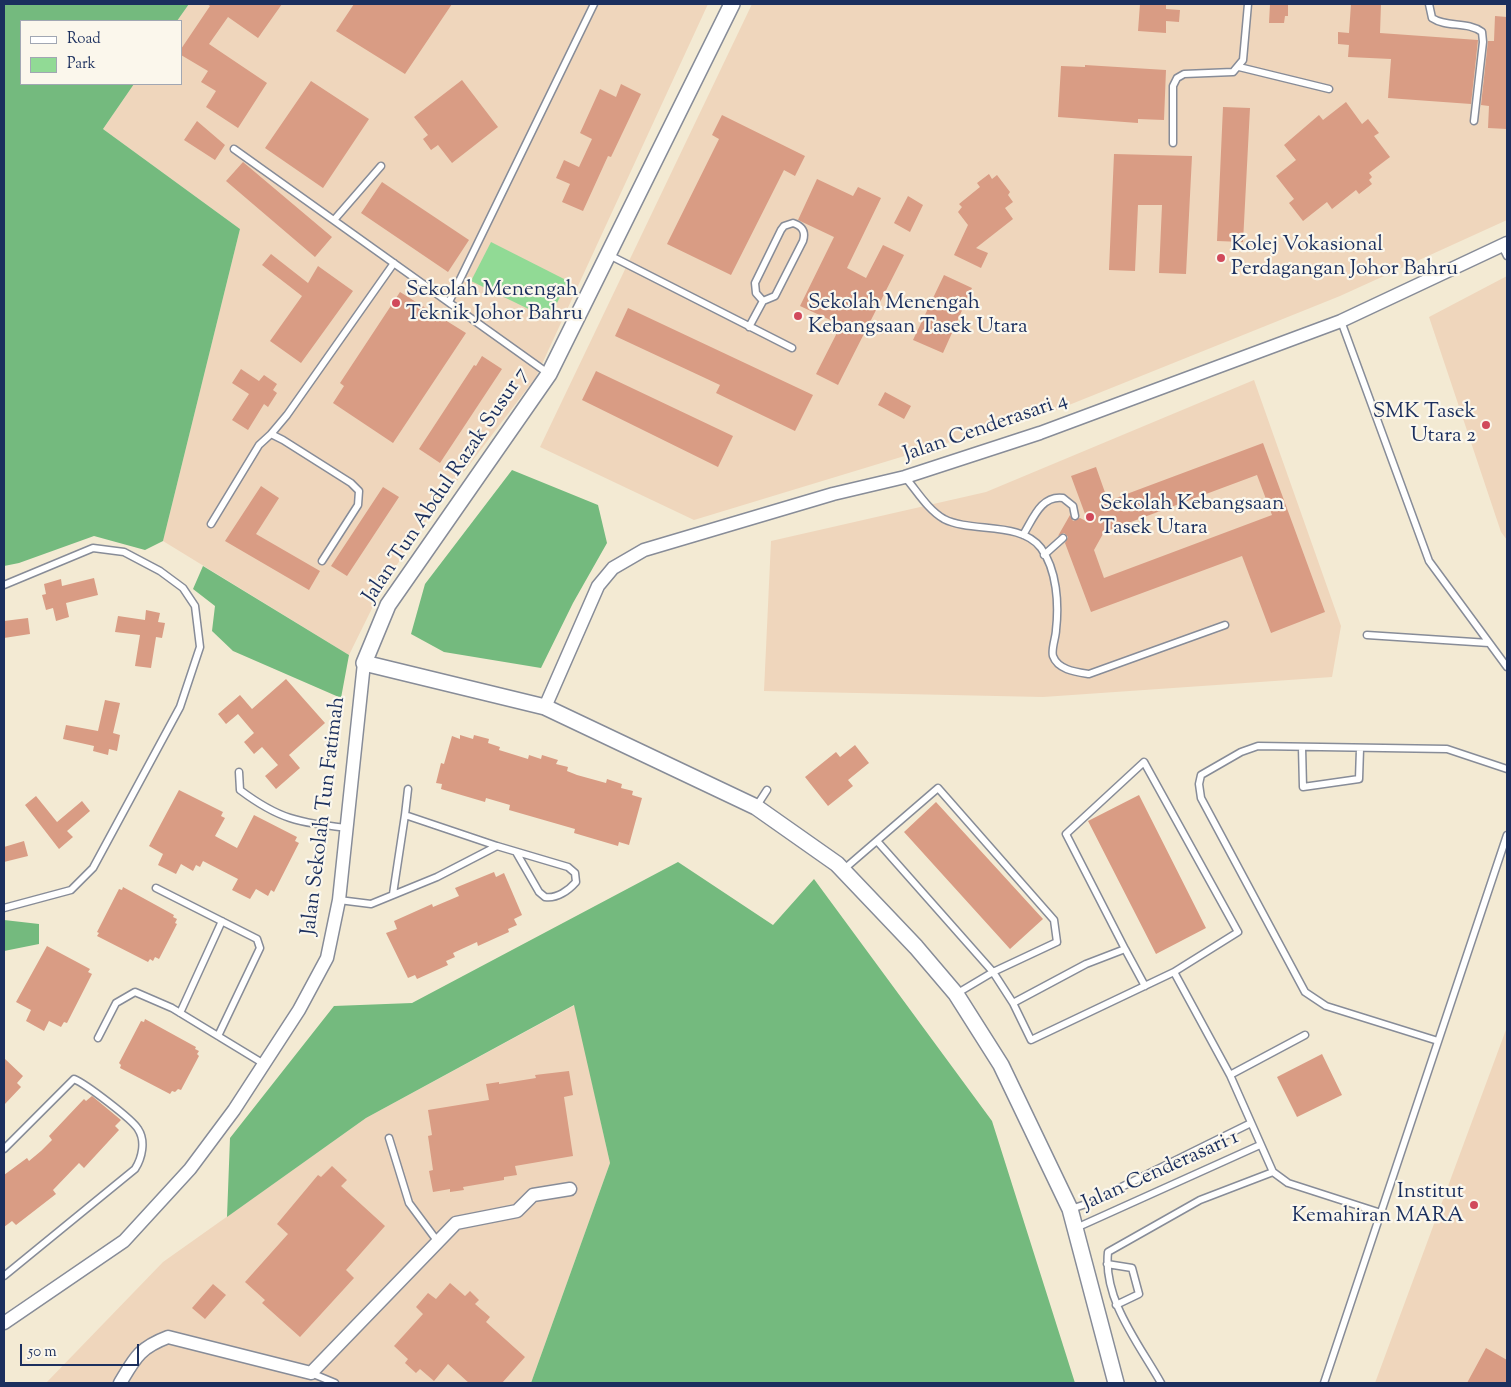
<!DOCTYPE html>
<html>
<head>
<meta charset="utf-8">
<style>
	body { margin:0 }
	#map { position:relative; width:1511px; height:1387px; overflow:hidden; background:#f3ead3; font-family:"Sorts Mill Goudy",serif }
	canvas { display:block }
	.frame { position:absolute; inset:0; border:5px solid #1b2f5e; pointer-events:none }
	.legend { position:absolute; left:20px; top:20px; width:162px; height:65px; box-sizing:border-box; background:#fbf7ec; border:1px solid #a1a7b3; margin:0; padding:6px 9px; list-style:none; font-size:15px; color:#1b2f5e }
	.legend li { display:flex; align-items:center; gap:10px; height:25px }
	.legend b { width:25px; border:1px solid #a1a7b3 }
	.scale { position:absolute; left:20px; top:1344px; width:119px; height:22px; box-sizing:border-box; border:2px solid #1b2f5e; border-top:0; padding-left:6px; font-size:15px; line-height:18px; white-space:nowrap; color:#1b2f5e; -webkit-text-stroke:4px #fbf7ec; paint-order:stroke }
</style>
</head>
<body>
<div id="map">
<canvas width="1511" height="1387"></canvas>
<div class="frame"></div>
<ul class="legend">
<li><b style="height:6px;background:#fff"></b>Road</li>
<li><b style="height:14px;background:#91da95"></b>Park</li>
</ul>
<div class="scale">50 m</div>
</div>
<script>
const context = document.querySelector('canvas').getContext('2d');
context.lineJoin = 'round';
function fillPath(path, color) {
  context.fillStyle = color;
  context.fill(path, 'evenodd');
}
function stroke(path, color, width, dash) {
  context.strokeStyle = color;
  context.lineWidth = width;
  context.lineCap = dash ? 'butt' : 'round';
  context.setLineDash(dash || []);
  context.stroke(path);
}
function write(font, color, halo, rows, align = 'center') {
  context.font = font + ' "Sorts Mill Goudy",serif';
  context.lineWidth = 4.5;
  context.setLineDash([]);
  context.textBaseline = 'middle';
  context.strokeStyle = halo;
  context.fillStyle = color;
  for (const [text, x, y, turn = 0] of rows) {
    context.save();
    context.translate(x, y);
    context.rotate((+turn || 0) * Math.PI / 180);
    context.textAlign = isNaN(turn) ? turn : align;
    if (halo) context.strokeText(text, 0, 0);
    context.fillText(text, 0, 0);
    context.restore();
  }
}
fillPath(new Path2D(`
	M189 4H708L536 377 425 523 384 584 349 655 163 541 240 229 103 129 134 84H181V21H177Z
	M752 4H1507V220L1340 296 1059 409 694 520 540 447Z
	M1507 276V540L1501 532 1429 317Z
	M1254 380 1341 626 1332 677 1043 697 764 691 771 541 986 492Z
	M575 1005 610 1163 531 1383H46L163 1262 366 1118Z
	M1507 1027V1383H1375Z`), '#efd6bc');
fillPath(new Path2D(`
	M491 242 568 281 549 319 471 281Z`), '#91da95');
fillPath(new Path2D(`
	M4 4H189L177 21H21V84H134L103 129 240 229 163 541 145 550 94 536 19 563 4 566Z
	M512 470 598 505 607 543 573 603 541 668 444 652 411 634 425 584Z
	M203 566 349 655 341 698 233 651 212 631 215 606 193 589Z
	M678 862 773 925 814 879 992 1121 1075 1383H531L610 1163 574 1005 366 1118 227 1217 230 1138 334 1006 412 1003Z
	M4 920 39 924V944L4 951Z`), '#74ba7e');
fillPath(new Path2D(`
	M207 4H282L258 38 228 17 209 44 267 83 238 128 206 107 216 91 201 82 208 71 181 55V49L210 6Z
	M354 4H452L405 74 336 31Z
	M1140 4H1166V9L1180 10 1179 22 1166 21V33L1138 31Z
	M1270 4H1288V16H1285L1284 23H1269Z
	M1351 4H1381L1380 33 1478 40 1471 104 1388 98 1391 59 1348 57 1349 45 1338 44V32L1349 33Z
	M1495 16 1507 17V129L1488 128 1489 106 1481 105 1488 41H1494Z
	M1085 65 1166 70 1164 120 1138 119V123L1058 117 1061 66 1085 67Z
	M462 80 498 127 452 163 438 145 431 150 423 139 428 135 414 117Z
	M311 81 369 119 323 188 265 148Z
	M621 84 641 94 611 157 608 156 583 211 562 202 570 184 556 178 564 160 579 167 592 139 580 133 600 89 616 97Z
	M1346 102 1362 124 1368 119 1379 133 1374 136 1390 157 1369 173 1372 177 1369 180 1372 184 1359 194 1356 190 1332 209 1327 202 1303 221 1289 203 1294 199 1276 176 1296 160 1284 145 1319 115 1323 120Z
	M1223 107 1250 108 1243 242 1217 241Z
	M722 115 805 156 795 176 784 170 731 275 667 244 719 139 712 135Z
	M197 121 225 145 215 160 184 140Z
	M1114 154 1192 156 1186 274 1159 273 1162 205H1138L1135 271 1109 270Z
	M243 162 332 237 315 257 226 181Z
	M989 174 992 179 997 175 1010 192 1008 195 1013 202 1005 208 1013 219 976 248 988 253 981 268 954 255 968 225 958 212 962 207 959 204 980 187 977 183Z
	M817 179 853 196 858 187 881 198 847 268 866 278 883 245 904 255 838 385 816 374 841 325 800 306 834 237 798 220Z
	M382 182 469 240 448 272 361 213Z
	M908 196 923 205 910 232 894 223Z
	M271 254 308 283 318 266 353 291 301 363 270 341 302 296 262 265Z
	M944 275 972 288 943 353 913 340Z
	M400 292 466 333 393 443 333 403 344 386 340 383Z
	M628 308 813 395 795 431 716 393 720 385 615 336Z
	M482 356 502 369 440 463 419 449 474 365 476 366Z
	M241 369 259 381 264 375 277 384 273 390 277 393 268 407 264 404 248 430 232 420 249 394 232 383Z
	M596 371 733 436 718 467 582 400Z
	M885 392 911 406 904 419 878 405Z
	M1263 443 1325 612 1271 633 1242 556 1091 612 1065 543 1068 537 1064 533 1058 536 1070 515 1073 521 1080 518 1088 522 1071 476 1096 467 1108 501ZM1257 475 1272 515 1104 578 1094 550 1104 532Z
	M261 486 279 498 256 534 320 571 309 590 225 541Z
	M383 487 399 497 347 576 331 566Z
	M94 578 98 595 66 603 69 617 56 621 53 608 46 610 42 595 46 594 44 584 61 579 62 586Z
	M146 610 160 613 158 622 165 623 162 638 156 637 151 668 135 666 140 635 115 632 118 616 145 620Z
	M28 618 30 634 4 638V621Z
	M286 679 325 723 289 755 300 768 276 789 265 776 278 765 262 747 254 754 244 742 254 733 238 714 226 724 218 714 240 695 252 709Z
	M105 700 120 703 113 733 120 735 117 751 109 749 108 755 93 751 94 746 63 739 66 725 98 731Z
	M460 735 473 739 474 735 489 739 488 743 500 747 499 750 528 759 529 755 541 759 542 755 558 760 556 764 568 767 567 771 577 775 606 783 607 779 622 784 621 788 633 791 632 795 642 798 629 845 619 842 618 846 574 833 575 829 509 810 510 805 486 798 485 802 441 789 442 784 436 783 441 763 444 764 452 736 460 739Z
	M855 745 869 763 848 780 853 786 828 806 805 777 836 752 840 757Z
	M179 790 223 812 221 816 225 818 215 836 237 848 254 815 297 837 295 841 299 843 274 892 271 890 268 896 256 889 250 899 232 890 238 879 203 861 200 867 196 865 193 871 181 864 176 874 158 865 163 854 149 846Z
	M1139 795 1206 928 1156 954 1088 821Z
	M36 796 57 822 82 801 90 811 67 831 73 837 59 849 25 805Z
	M936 802 1043 919 1010 949 904 832Z
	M24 841 28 856 4 862V847Z
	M494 872 496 877 504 873 522 915 514 919 517 925 508 929 509 932 478 946 477 942 453 953 455 957 446 961 448 965 417 979 415 975 408 978 386 933 397 929 394 921 432 904 433 907 459 896 455 888Z
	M123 887 174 915 173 917 177 919 175 923 177 924 159 959 155 957 153 961 150 959 148 962 97 936 99 933 97 932 119 889 122 890Z
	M47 946 90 969 88 972 92 974 67 1023 64 1022 61 1027 49 1021 44 1031 26 1021 31 1010 16 1002Z
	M145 1019 196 1047 195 1049 199 1051 197 1054 199 1056 181 1090 178 1089 175 1092 172 1091 170 1094 120 1068 121 1065 119 1063 141 1021 144 1022Z
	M1322 1054 1342 1095 1297 1117 1277 1077Z
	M4 1058 23 1076 17 1083 21 1087 4 1105Z
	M569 1071 573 1095 564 1097 573 1156 515 1166 517 1175 504 1177V1180L463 1187 464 1190 450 1192V1189L433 1192 429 1171 433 1170 428 1136 432 1135 428 1110 489 1100 486 1084 499 1082V1084L536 1078 535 1075Z
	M92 1096 121 1120 115 1126 119 1130 84 1168 79 1163 53 1190 56 1194 16 1225 12 1221 4 1227V1175L27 1158 29 1161 41 1151 52 1140 49 1136 84 1099 86 1101Z
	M332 1166 347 1180 341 1186 385 1226 346 1270 354 1278 300 1337 262 1303 265 1300 245 1282 288 1234 277 1224 318 1175 321 1177Z
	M450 1283 465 1296 470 1291 479 1300 475 1304 490 1317 486 1322 525 1357 502 1383H469L448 1364 434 1381 420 1369 416 1373 405 1363 408 1359 394 1346 423 1314 416 1307 428 1293 436 1299Z
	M213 1284 226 1295 205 1319 192 1308Z
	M1486 1348 1507 1360V1383H1467Z`), '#d99c84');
const service = new Path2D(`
	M1429 4 1432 18C1447 28 1467 21 1482 32L1483 42 1474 121
	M1239 67 1329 89
	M1173 143V86L1177 78 1184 74 1233 72 1243 60 1248 4
	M234 149 549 374
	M334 220 381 166
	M793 223C802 226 806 231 803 241L775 296 763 301 756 293 755 283 781 230 784 226Z
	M1502 246 1507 256
	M609 255 792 348
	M449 302 594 4
	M1341 321 1429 561 1507 667
	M749 327 763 301
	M271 434 287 415 394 263
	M905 477C917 491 928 510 944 519 971 533 1021 521 1041 548 1057 570 1059 604 1056 630 1056 637 1051 649 1053 656 1058 670 1076 672 1089 674L1225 625
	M211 524 259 445 271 434 283 440 351 483 359 491 358 505 322 561
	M1023 535C1033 519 1041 495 1063 498L1073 506 1075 516
	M1044 555 1063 538
	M4 585 93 548 124 552 160 571 183 588 195 606 200 647 180 707 93 868 71 890 4 908
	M1367 635 1489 643
	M1302 747 1303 787 1359 779 1360 749
	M239 772 240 790C280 820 298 822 347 828
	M408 789 405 815 497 846
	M756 807 767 790
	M843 870 938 788 1054 920 1057 942 993 972 877 841
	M156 888 257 939 260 948 218 1036
	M393 894 405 815
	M339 900 371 904 437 877 497 846 568 867 575 873 576 882C569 890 557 899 545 897L539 892 516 852
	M1125 949 1066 834 1144 762 1238 932 1174 972
	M956 994 993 972 1013 1003 1031 1040 1174 972 1230 1075 1273 1172 1288 1183 1381 1213
	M1013 1003 1086 964 1125 949 1145 986
	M180 1013 222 921
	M98 1038 116 1003 135 992 172 1008 264 1064
	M1438 1041 1326 1006 1305 992 1201 798 1199 784 1201 775 1241 752 1258 746 1447 749 1507 769
	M1230 1075 1305 1035
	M389 1138 409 1203 438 1242
	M4 1149 74 1079C86 1084 132 1119 138 1129 146 1141 142 1158 135 1169L4 1276
	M1071 1209 1089 1203 1251 1123
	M1076 1228 1260 1145
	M1107 1264 1132 1268 1139 1294 1116 1305
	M311 1373 335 1383
	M1161 1383C1139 1344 1103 1300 1108 1252L1200 1200 1273 1172
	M1324 1383 1507 835`);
const minor = new Path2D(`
	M545 707 598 586 613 568 644 550 833 494 905 477 1040 433 1341 321 1507 243
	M4 1323 124 1241 190 1169 234 1110 299 1010 327 958 339 900 364 663
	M120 1383C135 1358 139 1348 168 1337L311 1373 456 1223 517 1211 533 1195 570 1189`);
const tertiary = new Path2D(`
	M732 4 549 374 388 605 364 663 545 707 756 807 837 864 916 947 956 994 1001 1065 1070 1209 1116 1383`);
stroke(service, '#878c98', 9);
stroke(minor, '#878c98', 15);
stroke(tertiary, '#878c98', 18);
stroke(service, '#fff', 6);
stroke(minor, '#fff', 12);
stroke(tertiary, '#fff', 15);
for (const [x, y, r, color] of [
	[1221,258,5,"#d1495b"],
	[396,303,5,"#d1495b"],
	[798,316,5,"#d1495b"],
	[1486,425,5,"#d1495b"],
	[1090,517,5,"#d1495b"],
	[1474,1205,5,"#d1495b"]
]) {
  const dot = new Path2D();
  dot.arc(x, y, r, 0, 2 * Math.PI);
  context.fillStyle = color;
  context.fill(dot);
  stroke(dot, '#fbf7ec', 2);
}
write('21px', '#1b2f5e', '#fbf7ec', [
	["Kolej Vokasional",1231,246],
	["Perdagangan Johor Bahru",1231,270],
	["Sekolah Menengah",406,291],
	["Teknik Johor Bahru",406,315],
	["Sekolah Menengah",808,304],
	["Kebangsaan Tasek Utara",808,328],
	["SMK Tasek",1476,413,"right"],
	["Utara 2",1476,437,"right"],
	["Sekolah Kebangsaan",1100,505],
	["Tasek Utara",1100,529],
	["Institut",1464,1193,"right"],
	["Kemahiran MARA",1464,1217,"right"]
], 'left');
write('21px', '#1b2f5e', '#fbf7ec', [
	["Jalan Cenderasari 4",986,429,-19],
	["Jalan Tun Abdul Razak Susur 7",447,486,-56],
	["Jalan Sekolah Tun Fatimah",325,816,-83],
	["Jalan Cenderasari 1",1161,1172,-24]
]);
</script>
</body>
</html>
